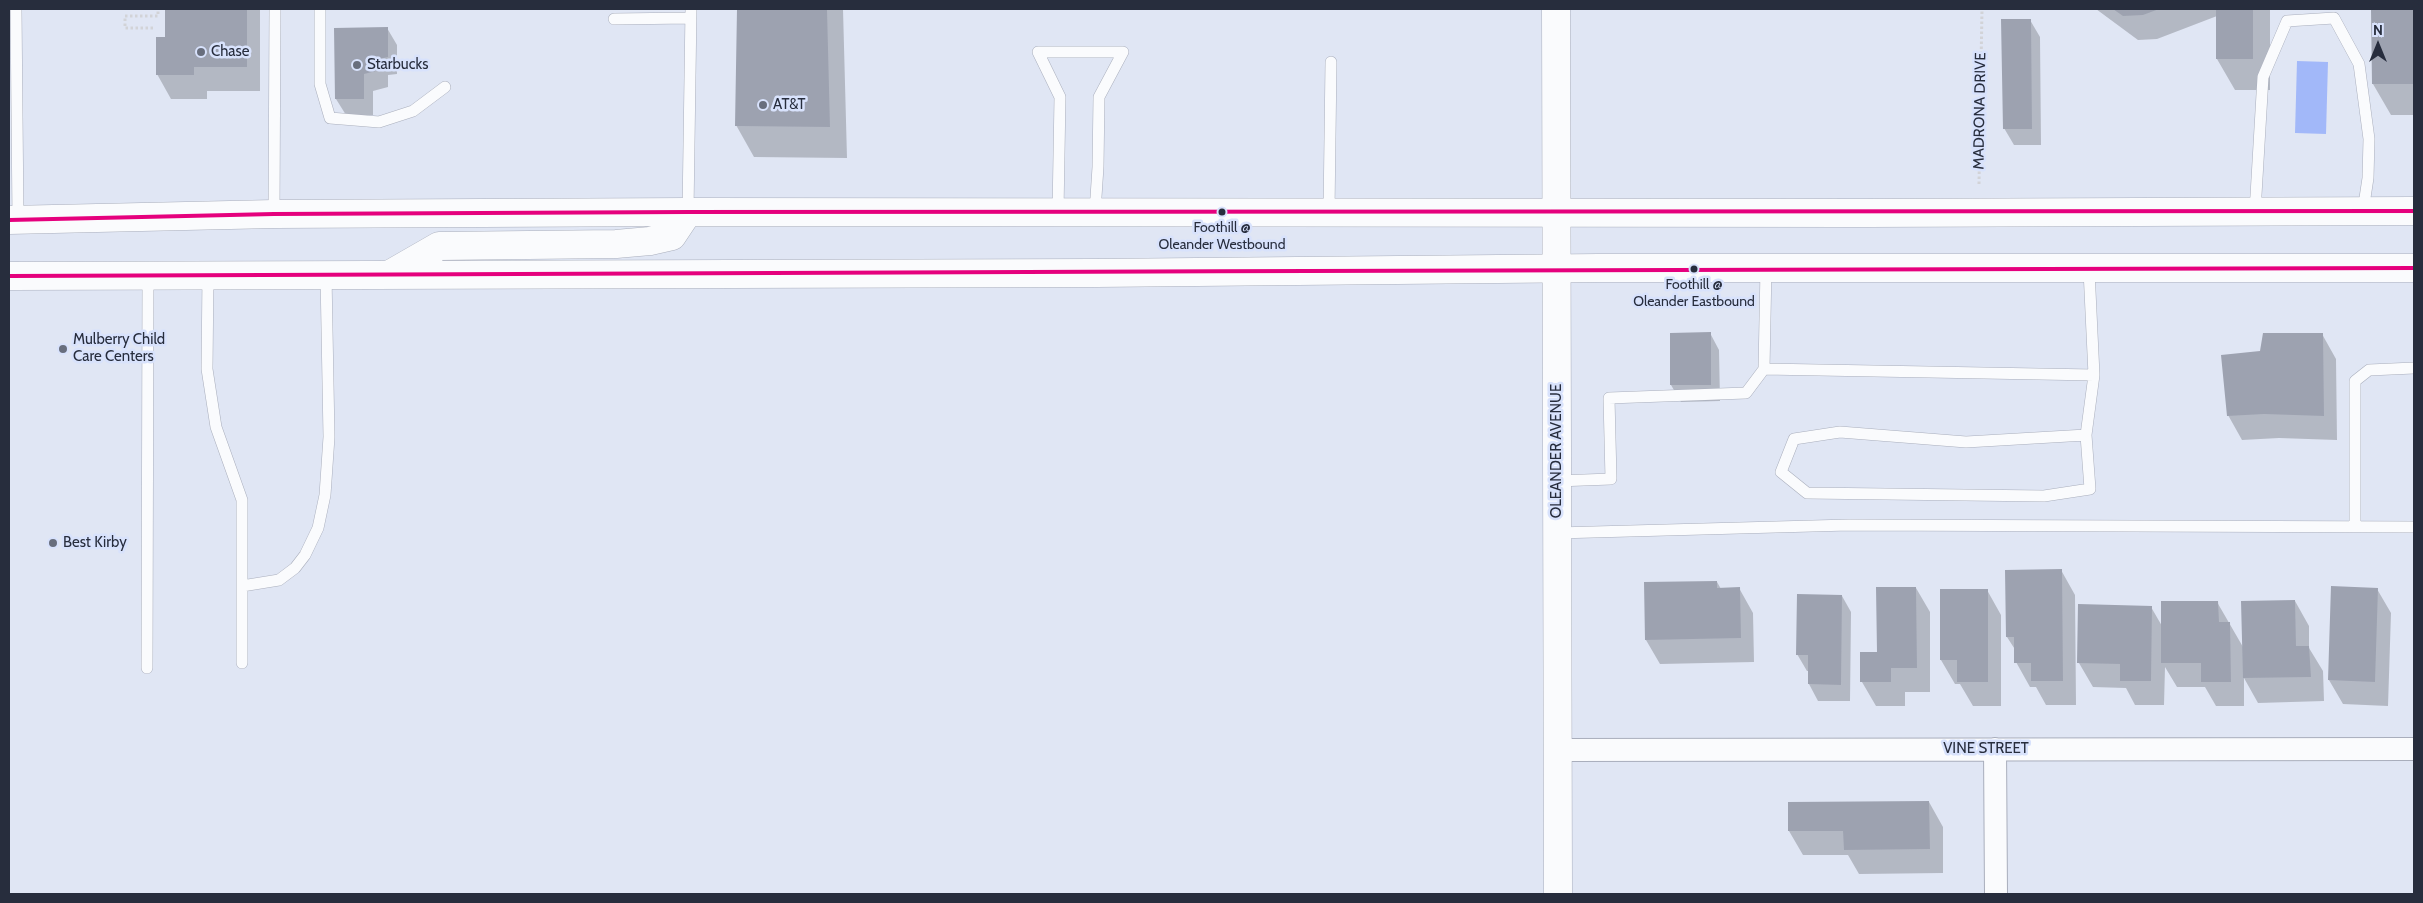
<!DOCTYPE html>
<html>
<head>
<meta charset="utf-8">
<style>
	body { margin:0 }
	#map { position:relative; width:2423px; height:903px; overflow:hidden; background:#e0e6f4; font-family:Cabin,sans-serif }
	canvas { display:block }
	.frame { position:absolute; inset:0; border:10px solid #272d3d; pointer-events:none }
	.north { position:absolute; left:2353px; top:20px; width:50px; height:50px; -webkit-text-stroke:4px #d8e2fc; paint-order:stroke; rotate:0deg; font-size:14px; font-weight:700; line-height:20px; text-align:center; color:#272d3d }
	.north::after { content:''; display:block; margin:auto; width:18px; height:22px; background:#272d3d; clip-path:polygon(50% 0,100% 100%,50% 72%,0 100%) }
</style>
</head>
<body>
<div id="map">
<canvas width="2423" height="903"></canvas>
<div class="frame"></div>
<div class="north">N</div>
</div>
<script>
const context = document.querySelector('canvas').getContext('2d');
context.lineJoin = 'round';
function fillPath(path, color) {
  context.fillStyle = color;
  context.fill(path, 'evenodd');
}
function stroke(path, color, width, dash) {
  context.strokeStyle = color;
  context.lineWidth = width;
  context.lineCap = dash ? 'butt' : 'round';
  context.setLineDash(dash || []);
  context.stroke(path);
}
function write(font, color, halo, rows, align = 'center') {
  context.font = font + ' Cabin,sans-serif';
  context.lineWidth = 5;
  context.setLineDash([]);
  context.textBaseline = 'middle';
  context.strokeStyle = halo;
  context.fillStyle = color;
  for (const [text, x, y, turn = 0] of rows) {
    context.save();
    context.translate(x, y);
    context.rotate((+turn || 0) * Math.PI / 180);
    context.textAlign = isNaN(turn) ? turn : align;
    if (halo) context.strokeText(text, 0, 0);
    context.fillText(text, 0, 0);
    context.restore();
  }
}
fillPath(new Path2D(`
	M2297 61 2328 62 2326 134 2295 133Z`), '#a2b8f9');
fillPath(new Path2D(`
	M167 9H260V91H207V99H171L157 74 167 39Z
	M738 9H843L847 158 754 157 736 125Z
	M2096 9H2270V90H2235L2217 59V16L2157 39 2138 40Z
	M2373 9H2414V115H2391L2373 84Z
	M2030 20 2040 37 2041 145H2014L2004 128Z
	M387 28 397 45V74L388 75V87L373 91V115H346L336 99Z
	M1710 333 1719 350 1720 401 1681 402 1671 385Z
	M2322 334 2336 359 2337 440 2279 438 2242 440 2228 415 2261 352Z
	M2061 570 2075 595 2076 705H2046L2036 687H2030L2016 662V651L2007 637Z
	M1717 582 1721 589 1739 588 1753 613 1754 662 1660 664 1646 640 1645 584Z
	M1916 588 1930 612V692H1905V706H1876L1862 682Z
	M2333 588 2377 589 2391 613 2388 706 2343 704 2329 680Z
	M1941 590H1987L2001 615V706H1973L1960 684H1955L1941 660Z
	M1842 596 1851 612 1850 701H1818L1809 684V671H1807L1797 654Z
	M2295 601 2309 626V648L2323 671 2324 701 2258 703 2244 678V706H2216L2205 687H2177L2165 667 2164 705H2135L2126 688 2093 687 2079 663 2151 607 2162 626 2217 602 2243 647Z
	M1929 802 1943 827V873L1859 874 1848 855H1803L1789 831Z`), '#0003');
fillPath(new Path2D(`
	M165 9H247V67H194V75H156V37H165Z
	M737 9H827L830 127 735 126Z
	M2113 9H2159L2143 15 2123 16Z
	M2216 9H2253V59H2216Z
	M2371 9H2413L2414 84H2372Z
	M2001 19H2031L2032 129H2003Z
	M388 27V57L379 59 380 70 364 74V99H335L334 28Z
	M1711 332V385H1670V333Z
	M2263 333H2323L2324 416 2264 414 2227 416 2221 355 2260 351Z
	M2062 569 2063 681H2031V663H2014V637H2006L2005 570Z
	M1717 581V588L1740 587 1741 638 1645 640 1644 582Z
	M2331 586 2378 588 2375 682 2328 680Z
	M1876 587H1916L1917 668H1891V682H1860V652H1877Z
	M1940 589H1988V682H1957V660H1940Z
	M1797 594 1842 595 1841 685 1808 684V655H1796Z
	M2295 600 2296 646H2309L2311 677 2243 678 2241 601Z
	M2161 601H2218L2219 622H2230L2231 682H2201V663H2161Z
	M2078 604 2152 606 2151 681H2120V664L2077 663Z
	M1929 801 1930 849 1844 850 1843 831H1788V802Z`), '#9da2b0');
const service = new Path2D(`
	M16 9 18 219
	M320 9V84L330 118 379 122 413 111 445 87
	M614 19 690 18
	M688 212 691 9
	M1058 212 1060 97 1038 52H1123L1099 97 1098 167 1095 212
	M1329 212 1331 62
	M2255 212 2263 77 2287 21 2334 18 2359 64 2369 139 2368 178 2363 211
	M274 214 275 9
	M208 275 207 369 216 427 242 500V663
	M1764 369 2094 375 2089 270
	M2086 435 1966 442 1840 432 1794 439 1781 472 1807 493 2044 496 2090 489 2086 435 2094 375
	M1557 481 1611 479 1609 398 1746 393 1764 369 1766 268
	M2355 527V381L2369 370 2414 368
	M1557 533 1849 525 2414 527
	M242 586 279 580 295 568 305 555 318 528 325 495 329 437 326 275
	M147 668 148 276`);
const minor = new Path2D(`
	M1995 749 1996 894
	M1558 750 2414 749`);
const tertiary = new Path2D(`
	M1556 9 1558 894`);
const primary = new Path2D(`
	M9 220 274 214 688 212 1866 213 2414 211
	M392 273 439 246 616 244 650 241 672 236 688 212
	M9 276 1096 273 1599 268H2414`);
stroke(service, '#a9aebc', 12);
stroke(minor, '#a9aebc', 24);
stroke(tertiary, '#a9aebc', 29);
stroke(primary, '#a9aebc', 29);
stroke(new Path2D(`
	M153 28H125V16H158V9
	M1979 184 1982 9`), '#d2d3d7', 3, [2.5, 2.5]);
stroke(service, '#fafbfd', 11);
stroke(minor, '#fafbfd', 22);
stroke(tertiary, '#fafbfd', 28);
stroke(primary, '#fafbfd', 28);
stroke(new Path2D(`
	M9 220 274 214 688 212 2414 211
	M9 276C811 274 1612 268 2414 268`), '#e5007d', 4);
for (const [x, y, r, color] of [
	[201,52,5,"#686e7d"],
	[357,65,5,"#686e7d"],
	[763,105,5,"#686e7d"],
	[1222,212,4.5,"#272d3d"],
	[1694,269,4.5,"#272d3d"],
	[63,349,5,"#686e7d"],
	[53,543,5,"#686e7d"]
]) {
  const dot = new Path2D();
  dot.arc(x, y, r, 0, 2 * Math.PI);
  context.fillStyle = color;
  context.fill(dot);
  stroke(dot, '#d8e2fc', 2);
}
write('14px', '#272d3d', '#d8e2fc', [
	["Foothill @",1222,228],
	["Oleander Westbound",1222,245],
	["Foothill @",1694,285],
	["Oleander Eastbound",1694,302]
]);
write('15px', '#272d3d', '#d8e2fc', [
	["Chase",211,52],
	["Starbucks",367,65],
	["AT&T",773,105],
	["Mulberry Child",73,340],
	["Care Centers",73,357],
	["Best Kirby",63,543]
], 'left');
write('15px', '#272d3d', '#d8e2fc', [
	["MADRONA DRIVE",1980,111,-89],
	["OLEANDER AVENUE",1557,451,-90],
	["VINE STREET",1986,749]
]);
</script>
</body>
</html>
